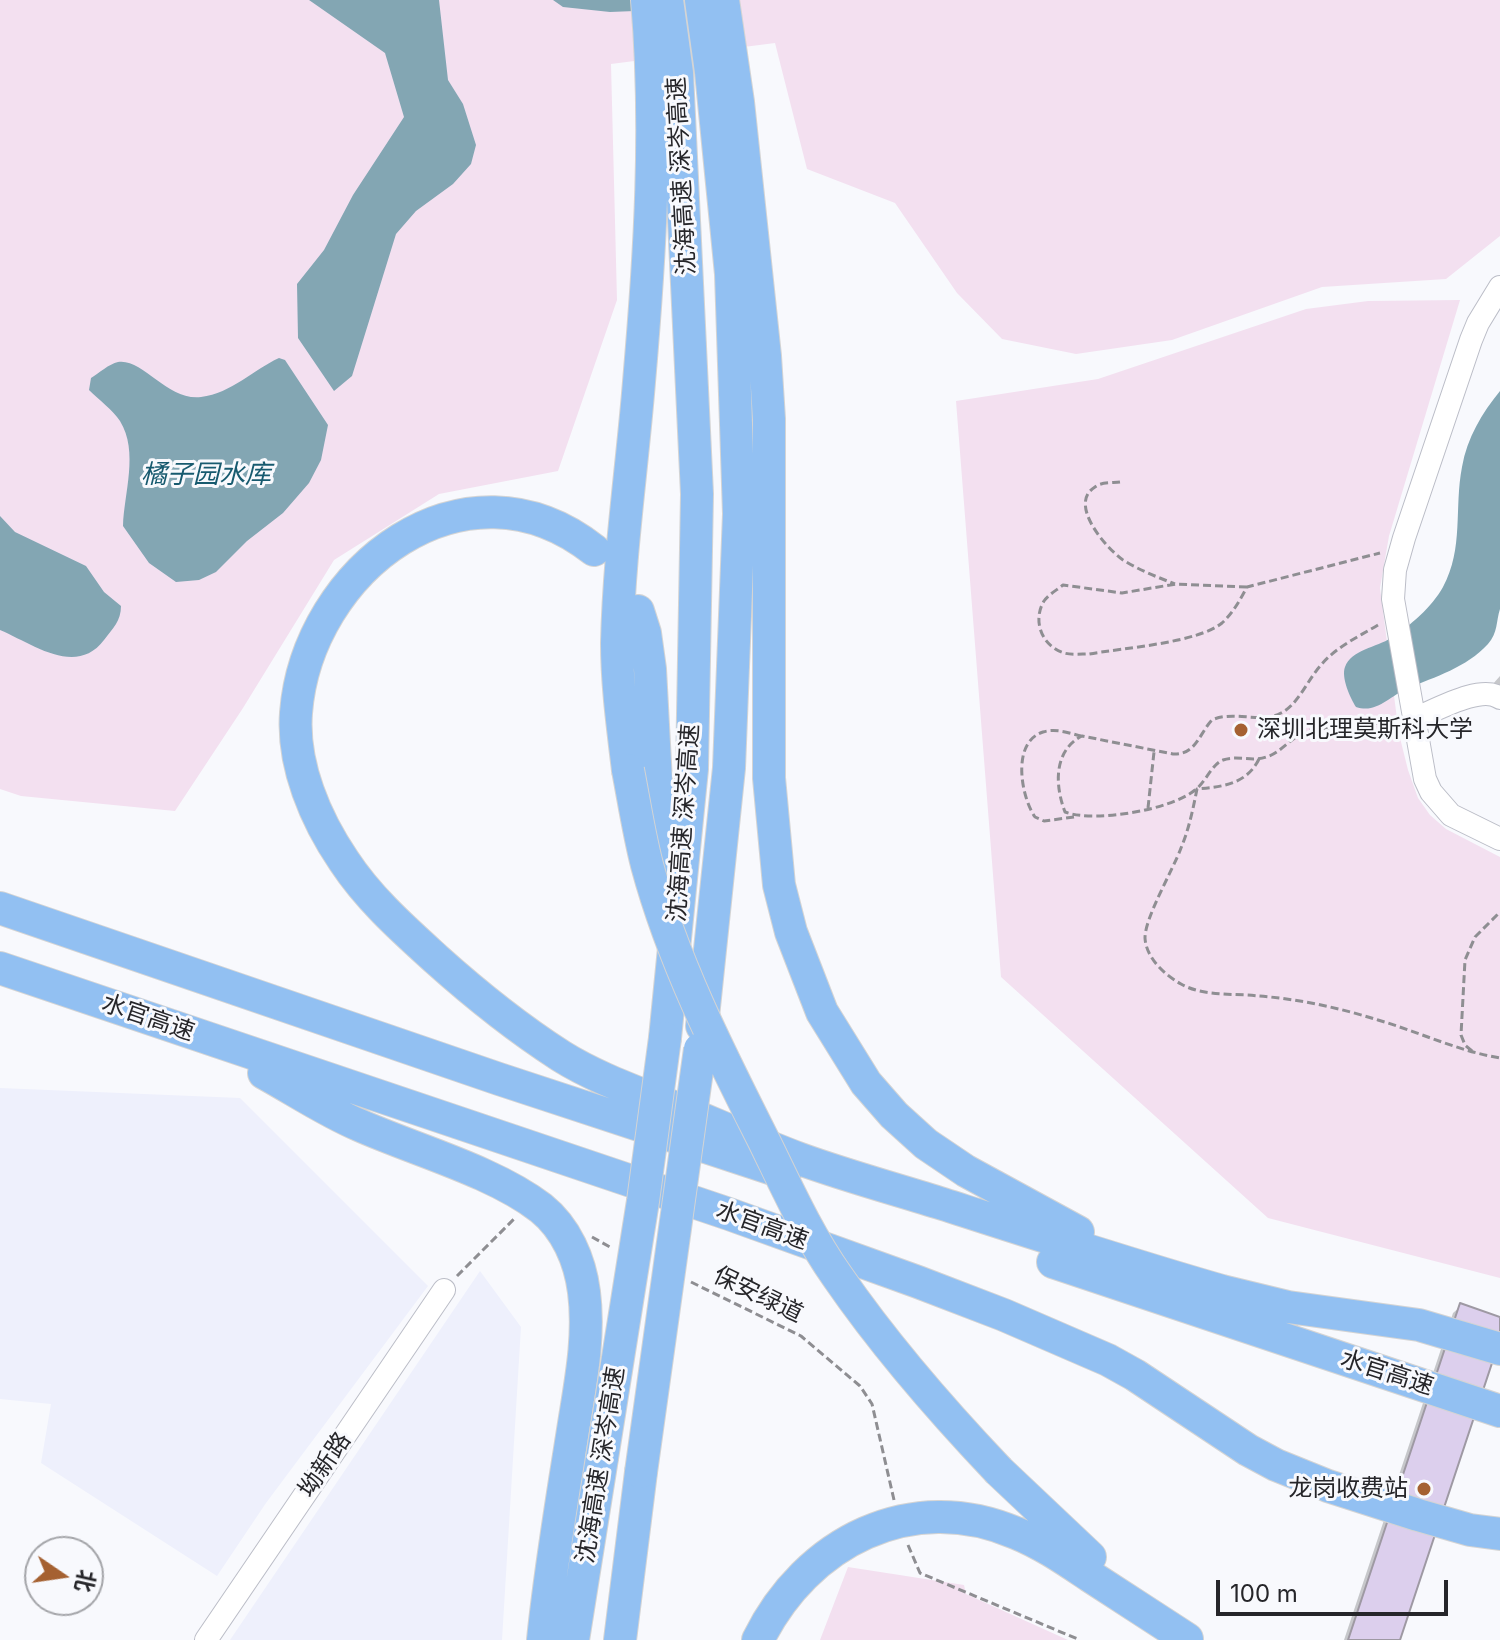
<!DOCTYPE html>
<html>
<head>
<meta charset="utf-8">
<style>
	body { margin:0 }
	#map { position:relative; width:1500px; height:1640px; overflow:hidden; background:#f8f9fd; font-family:Inter,"Noto Sans SC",sans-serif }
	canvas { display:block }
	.north { position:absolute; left:24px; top:1536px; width:80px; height:80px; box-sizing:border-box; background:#f8f9fd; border:2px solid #a4a5a9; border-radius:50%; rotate:103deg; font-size:22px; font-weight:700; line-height:32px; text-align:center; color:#26262a }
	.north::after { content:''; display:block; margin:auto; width:28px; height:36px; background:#a56131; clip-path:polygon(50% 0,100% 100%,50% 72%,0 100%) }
	.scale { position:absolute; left:1216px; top:1580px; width:232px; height:36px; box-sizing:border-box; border:4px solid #26262a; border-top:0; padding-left:10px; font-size:24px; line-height:28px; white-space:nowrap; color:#26262a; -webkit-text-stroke:6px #f8f9fd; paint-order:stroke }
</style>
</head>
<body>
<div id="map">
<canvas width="1500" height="1640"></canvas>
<div class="north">北</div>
<div class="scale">100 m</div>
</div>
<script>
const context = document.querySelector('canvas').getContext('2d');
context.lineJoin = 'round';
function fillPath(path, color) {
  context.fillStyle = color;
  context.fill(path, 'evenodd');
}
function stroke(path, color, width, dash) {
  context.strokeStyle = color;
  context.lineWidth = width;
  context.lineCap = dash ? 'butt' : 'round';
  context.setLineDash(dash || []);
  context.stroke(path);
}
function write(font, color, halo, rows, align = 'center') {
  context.font = font + ' Inter,"Noto Sans SC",sans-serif';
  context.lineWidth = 6;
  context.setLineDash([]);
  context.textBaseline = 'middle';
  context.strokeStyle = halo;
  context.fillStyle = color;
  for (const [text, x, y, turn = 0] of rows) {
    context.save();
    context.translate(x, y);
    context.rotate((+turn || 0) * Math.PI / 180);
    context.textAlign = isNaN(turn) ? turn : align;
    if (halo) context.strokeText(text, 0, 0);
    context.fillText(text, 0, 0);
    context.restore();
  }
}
fillPath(new Path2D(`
	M0 1088 240 1098 428 1286 266 1503 217 1576 41 1463 51 1404 0 1399Z
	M480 1271 521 1327 502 1640H230Z`), '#eef0fc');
fillPath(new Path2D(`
	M0 0H1500V236L1446 279 1322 287 1172 340 1076 354 1002 339 957 293 895 203 807 169 775 43 611 64 617 300 558 471 439 494 334 560 243 708 175 811 21 796 0 789Z
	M1460 300 1389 536 1380 588 1399 734 1408 770 1418 798 1430 815 1446 829 1500 857V1278L1268 1218 1001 977 956 401 1098 379 1306 309 1368 301Z
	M848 1567 964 1585 966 1594 1068 1640H820Z`), '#f3e0f0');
fillPath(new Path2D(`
	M309 0H439L448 80 463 104 476 145 471 164 453 184 416 211 396 234 352 376 334 391 298 338 297 284 324 250 353 195 404 117 385 53Z
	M553 0H680L660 10 610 12 563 7Z
	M279 358 285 360 328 425 321 460 309 483 283 513 247 541 216 572 199 580 176 582 149 563 123 526C124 493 139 452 120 421 113 410 99 400 89 390L91 378C99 373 109 364 118 362 143 358 167 401 201 397 232 393 253 370 279 358Z
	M1500 391V609C1496 621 1498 633 1488 644 1466 668 1436 676 1407 689 1389 696 1377 714 1356 707 1350 698 1341 677 1345 667 1351 650 1377 647 1391 638 1410 626 1432 607 1443 587 1464 548 1454 508 1462 467 1467 438 1482 413 1500 391Z
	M0 516 15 532 86 566 104 592 121 606C121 621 113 628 104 640 76 677 33 644 0 630Z`), '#83a6b3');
fillPath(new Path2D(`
	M1500 676V693L1492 685Z
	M1461 1306 1500 1319 1397 1640H1344L1453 1313Z`), '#0003');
const building = new Path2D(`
	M1460 1303 1500 1317V1339L1400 1640H1348Z`);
fillPath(building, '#dccfed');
stroke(building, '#9e99a3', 2);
const minor = new Path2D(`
	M1500 287 1478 323 1471 340 1404 538 1395 570 1393 599 1425 779 1431 792 1451 815 1500 839
	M1414 719C1435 711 1481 684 1500 698
	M206 1640 444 1290`);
const highway = new Path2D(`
	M701 0 711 72 731 274 739 514 729 768 702 1026
	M723 0 738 102 765 356 769 419V778L779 885 791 932 822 1012 866 1083 894 1115 926 1144 966 1171 1078 1232
	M594 550C465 448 307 569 296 713 292 765 316 820 344 861 369 899 403 929 436 959 475 994 516 1027 561 1056 596 1078 637 1092 676 1108 717 1125 758 1143 800 1159 847 1176 895 1189 943 1204 1036 1234 1128 1264 1222 1291L1288 1307 1419 1325 1500 1349
	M638 611 645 633 650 669 662 894
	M628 770C623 728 617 685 617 643 619 555 632 469 639 382 650 256 658 127 647 0
	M0 908 499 1079 785 1173
	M0 968 729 1214 918 1282 1004 1315 1108 1360 1135 1375 1248 1450 1276 1465 1328 1486 1418 1515 1470 1530 1500 1534
	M665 1038 692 769 697 494 677 73 667 0
	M264 1073C295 1090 326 1111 359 1125 415 1150 493 1171 541 1208 566 1228 580 1260 584 1292 590 1338 580 1385 573 1430 562 1500 550 1570 543 1640
	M1053 1262 1500 1411
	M999 1471 1090 1557
	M573 1640 602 1458
	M620 1640 641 1472
	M758 1640C806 1542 911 1488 1016 1533 1043 1544 1066 1560 1090 1576 1122 1597 1155 1618 1187 1639`);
stroke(minor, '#bbbdc7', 24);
stroke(highway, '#d4d4d4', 34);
stroke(new Path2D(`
	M1120 482C1112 483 1101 482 1095 487 1067 504 1107 549 1123 560 1139 570 1157 577 1175 584
	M1247 587 1176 584 1122 593 1063 585C1057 590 1049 594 1044 601 1032 621 1042 646 1064 653 1071 655 1081 654 1089 654 1123 648 1197 643 1222 623 1233 613 1240 600 1247 587L1380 553
	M1378 625C1358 637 1336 647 1321 665 1308 679 1298 705 1281 713 1260 724 1234 710 1212 720 1199 734 1196 755 1173 754L1082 736C1053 751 1055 786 1065 812 1094 823 1171 810 1195 790 1205 783 1212 764 1223 760 1237 755 1252 762 1266 757 1281 753 1291 737 1307 731 1324 725 1343 731 1361 727 1374 724 1384 721 1397 719
	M1259 759C1247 784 1222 787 1197 789 1193 809 1189 829 1181 848 1173 870 1145 917 1145 938 1146 958 1165 975 1181 984 1204 997 1234 993 1259 996 1299 999 1340 1008 1378 1020 1419 1032 1458 1051 1500 1058
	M1148 808 1154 752
	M1074 817 1044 821 1035 817C1021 797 1011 742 1043 732 1056 728 1069 733 1081 736
	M1472 1051 1465 1045 1461 1035 1465 960 1475 937 1500 912
	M592 1237 610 1247
	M457 1276 514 1219
	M691 1282 801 1336 860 1386 872 1404 894 1500
	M908 1545 920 1573 1080 1640`), '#8e8e92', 3, [8, 4]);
stroke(minor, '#fff', 22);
stroke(highway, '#92c0f2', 32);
const highwayBridge = new Path2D(`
	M628 770C634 801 639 834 647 865 673 962 720 1054 765 1143 787 1188 808 1235 837 1276 885 1346 941 1410 999 1471
	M602 1458 643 1201 665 1038
	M641 1472 700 1049`);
stroke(highwayBridge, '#d4d4d4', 34, []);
stroke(highwayBridge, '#92c0f2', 32);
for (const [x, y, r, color] of [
	[1241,730,8,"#a56131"],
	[1424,1489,8,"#a56131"]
]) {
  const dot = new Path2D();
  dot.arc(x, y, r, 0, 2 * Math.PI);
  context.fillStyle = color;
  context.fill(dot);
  stroke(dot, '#f8f9fd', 3);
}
write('24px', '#26262a', '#f8f9fd', [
	["沈海高速 深岑高速",682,176,-93],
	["沈海高速 深岑高速",684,823,-86],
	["水官高速",148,1018,19],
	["水官高速",762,1226,20],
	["保安绿道",758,1295,26],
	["水官高速",1387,1373,18],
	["坳新路",325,1465,-56],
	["沈海高速 深岑高速",601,1465,-81]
]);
write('24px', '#26262a', '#f8f9fd', [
	["深圳北理莫斯科大学",1257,730],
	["龙岗收费站",1408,1489,"right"]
], 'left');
write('italic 26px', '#175a6f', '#f8f9fd', [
	["橘子园水库",206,475]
]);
</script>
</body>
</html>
